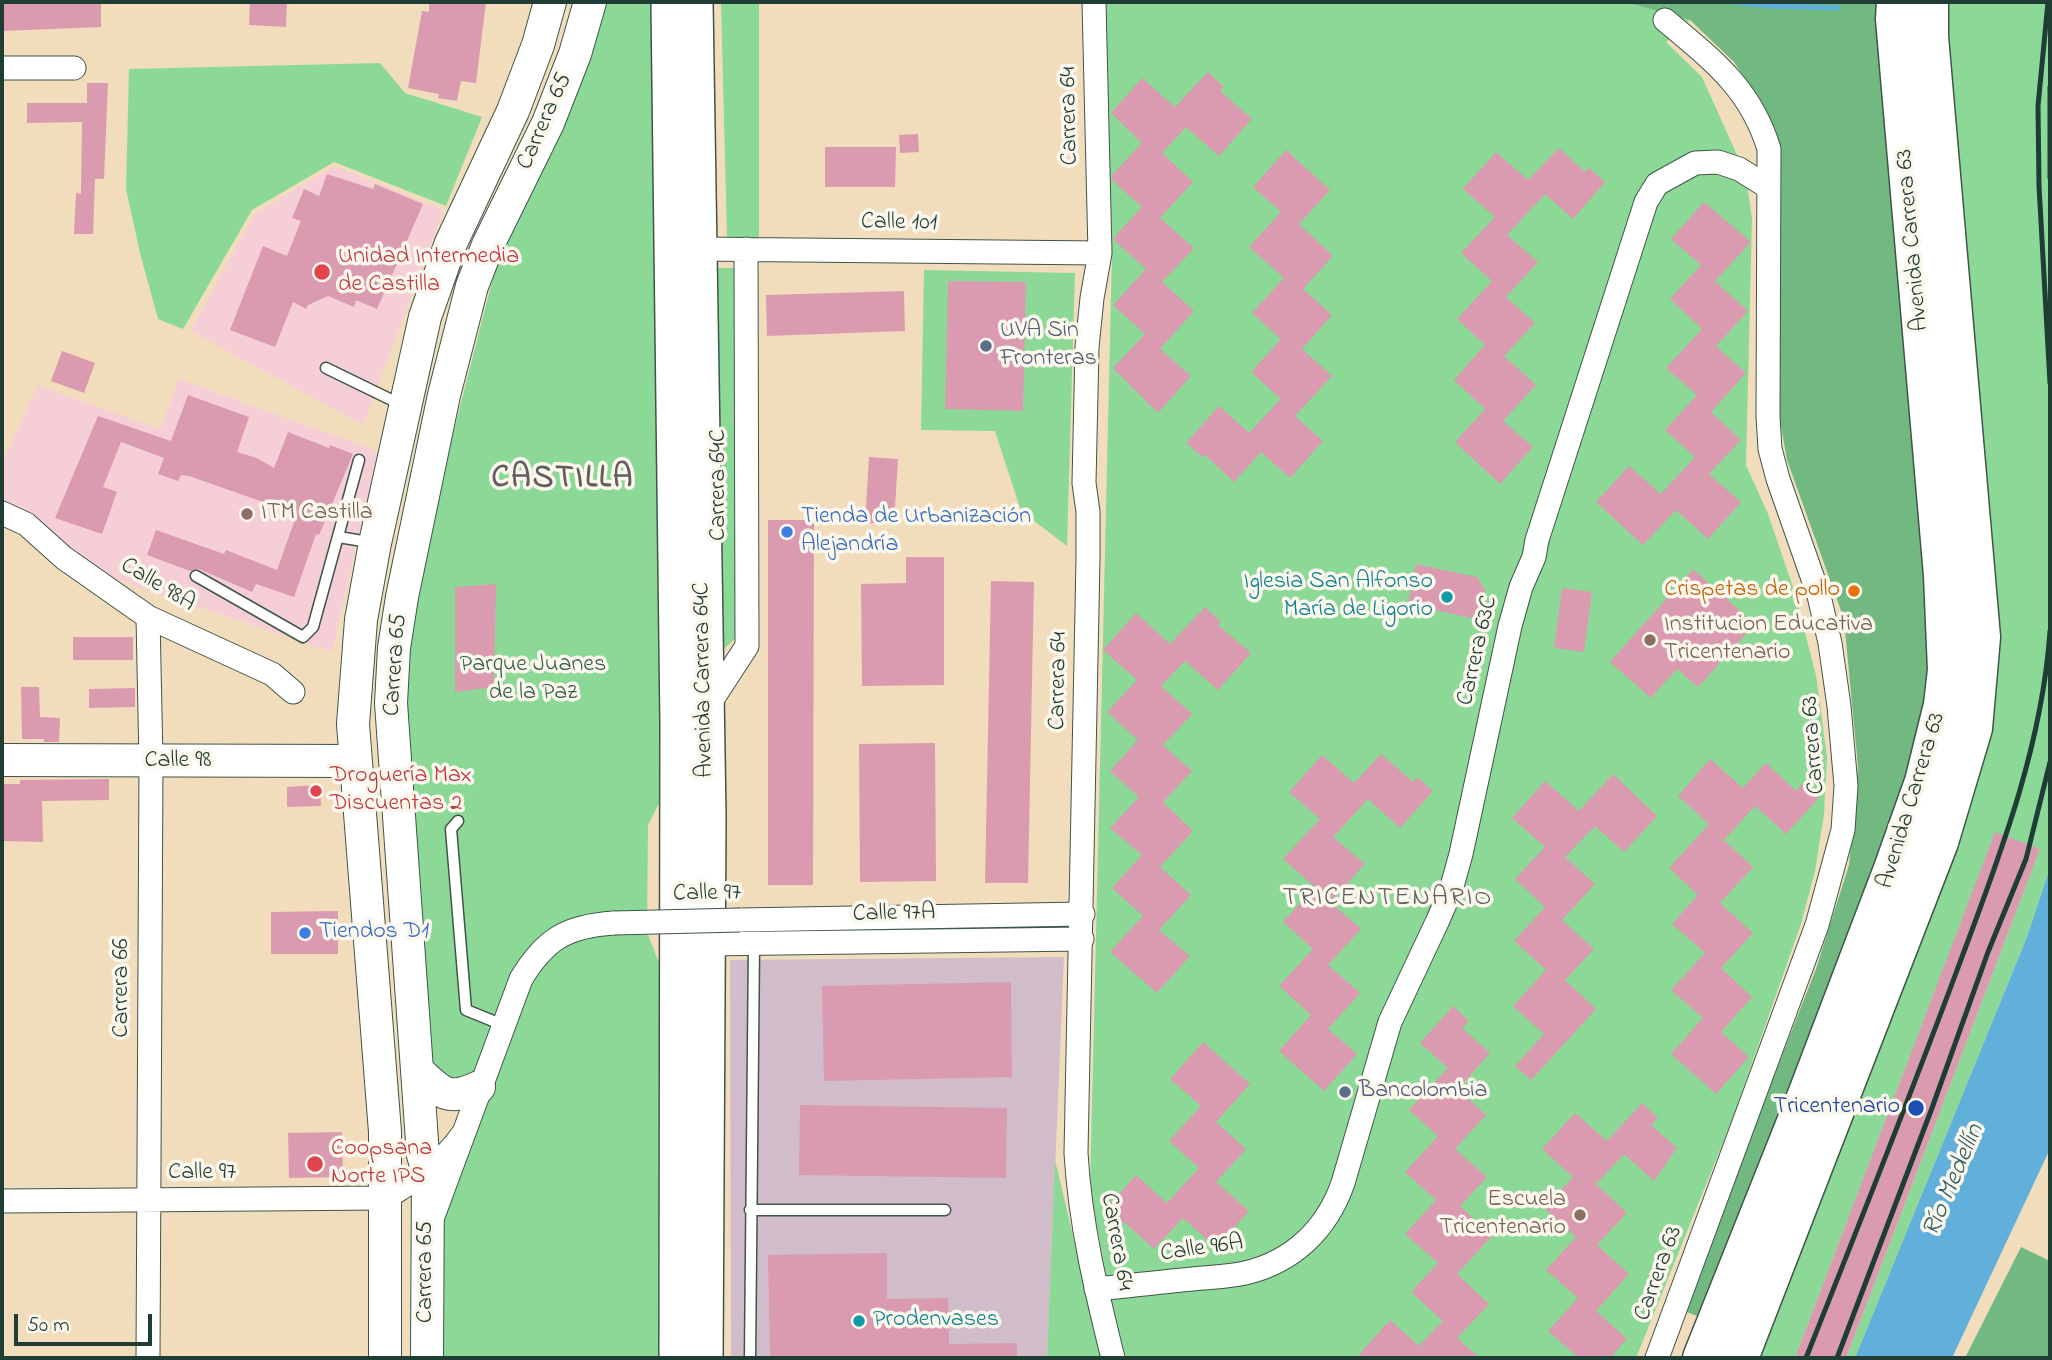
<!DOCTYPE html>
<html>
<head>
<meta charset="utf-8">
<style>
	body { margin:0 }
	#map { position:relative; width:2052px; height:1360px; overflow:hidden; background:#f1ddbc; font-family:"Indie Flower",sans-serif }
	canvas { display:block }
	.frame { position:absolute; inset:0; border:4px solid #1f3d34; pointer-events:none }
	.scale { position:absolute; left:14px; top:1314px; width:138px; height:32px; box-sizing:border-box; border:4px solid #1f3d34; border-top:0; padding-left:9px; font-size:21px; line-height:24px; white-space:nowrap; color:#1f3d34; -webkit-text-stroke:5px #fbf7ec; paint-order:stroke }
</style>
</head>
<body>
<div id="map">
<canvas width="2052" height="1360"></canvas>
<div class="frame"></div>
<div class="scale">50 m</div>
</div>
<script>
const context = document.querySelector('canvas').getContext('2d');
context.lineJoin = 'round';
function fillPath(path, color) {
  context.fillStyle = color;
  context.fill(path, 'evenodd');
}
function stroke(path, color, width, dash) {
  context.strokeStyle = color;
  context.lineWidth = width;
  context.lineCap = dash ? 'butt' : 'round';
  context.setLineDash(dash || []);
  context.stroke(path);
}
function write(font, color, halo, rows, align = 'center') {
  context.font = font + ' "Indie Flower",sans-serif';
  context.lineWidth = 7;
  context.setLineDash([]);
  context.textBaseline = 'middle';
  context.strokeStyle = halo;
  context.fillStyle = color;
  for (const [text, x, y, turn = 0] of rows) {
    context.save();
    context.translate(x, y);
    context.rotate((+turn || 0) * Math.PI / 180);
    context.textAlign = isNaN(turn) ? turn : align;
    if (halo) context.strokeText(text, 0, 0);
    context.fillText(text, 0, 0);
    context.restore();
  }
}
fillPath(new Path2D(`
	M335 166 444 210 363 425 190 331 255 213Z
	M179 379 378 451 332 652 108 577 2 514V462L38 385 160 429Z`), '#f6cfd6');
fillPath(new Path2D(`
	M1064 957 1047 1358H731L730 960Z`), '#d1bdc9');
fillPath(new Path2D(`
	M604 2H656L665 792 648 825 647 932 665 978 661 1358H440L442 1222 484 1097 433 1079 401 674 441 481 498 258Z
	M721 2H759V238H727Z
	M1105 2H1625L1690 20 1666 42 1702 77 1746 175 1752 219 1746 465 1768 514 1793 587 1816 675 1827 757 1824 815 1815 871 1801 924 1732 1120 1636 1358H1126L1111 1299 1090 1191 1112 253Z
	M1943 2H2050V868L2027 937 1855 1358H1846L2040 849 1995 833 1795 1358H1754L1959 811Z
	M380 63 405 93 482 117 446 206 334 162 252 210 183 329 158 319 140 253 126 189 129 69Z
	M715 268H735L738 636 718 654Z
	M924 270 1075 273 1067 546 1021 511 995 431 921 430Z
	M1055 1160 1102 1358H1047Z`), '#8cd997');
fillPath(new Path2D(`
	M1625 2H1883L1933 670 1910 788 1707 1320 1682 1310 1816 969 1849 865 1858 767 1844 619 1787 460 1779 415 1759 100 1734 62 1690 20Z
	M2021 1247 2050 1261V1358H1965Z`), '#71b980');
fillPath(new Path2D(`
	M2050 868V1149L1952 1358H1855L2027 937Z`), '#61b0db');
stroke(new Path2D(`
	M1733 2 1769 6 1839 8`), '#61b0db', 5);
fillPath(new Path2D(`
	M101 2V27L2 31V3Z
	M250 2H287L286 27 249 25Z
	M429 2H486L476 83 461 81 457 101 438 98 439 94 408 88 422 11 429 12Z
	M1208 72 1224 87 1220 91 1252 119 1219 156 1186 127 1162 153 1193 182 1160 218 1194 248 1162 282 1194 311 1160 349 1191 376 1158 413 1113 368 1145 334 1113 305 1146 269 1114 240V237L1142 207 1112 180V175L1142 143 1111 113 1142 78 1175 107Z
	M87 83H108L104 179H95L93 234H74L76 193 81 194 82 122 27 123V103H87Z
	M918 134 919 152 900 153 899 135Z
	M825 147H896L895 187H825Z
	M1559 148 1585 172 1589 168 1605 182 1573 219 1545 194 1507 235 1538 262 1506 297 1535 323 1504 356 1536 385 1503 421 1533 447 1500 484 1455 442 1485 409 1454 380 1485 345 1457 319 1492 281 1461 253 1495 217 1463 189 1496 152 1528 180Z
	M1286 150 1330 190 1299 224 1333 256 1303 289 1332 315 1302 349 1332 376 1295 416 1323 441 1290 478 1261 452 1234 482 1205 455 1203 457 1186 443 1219 406 1249 433 1281 399 1251 372 1281 339 1252 313 1284 278 1249 247 1281 212 1253 187Z
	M327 174 373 189 375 184 423 204 377 309 356 300 354 307 328 296 308 305 306 309 293 302 275 347 230 330 263 246 287 256 301 221 292 218 304 189 319 196Z
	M1704 202 1751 242 1715 281 1748 311 1716 346 1746 373 1711 412 1741 440 1709 474 1741 502 1708 539 1676 510 1643 545 1596 502 1629 466 1661 494 1695 457 1665 430 1697 395 1666 368 1702 329 1670 299 1701 265 1671 239Z
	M948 281 1026 282 1023 411 945 409Z
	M904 291 905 331 767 336 766 295Z
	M62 351 95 363 84 393 51 381Z
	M188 395 249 417 237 452 257 458 274 468 288 432 329 448 330 445 353 454 319 535 316 534 294 597 256 584 252 592 199 569 190 571 147 555 156 530 224 554 226 550 277 570 297 514 189 476 181 475 178 481 158 474 164 458 121 442 103 487 117 492 102 534 55 518 98 416 171 441Z
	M869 457 898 459 894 524 865 523Z
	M768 520H814L813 885H768Z
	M906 557H944V685L862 686 861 584 906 583Z
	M1416 564 1477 577 1485 590 1484 612 1471 618 1408 604Z
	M1693 569 1755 624 1698 687 1677 669 1651 698 1610 662Z
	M991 581 1034 582 1028 883H985Z
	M496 584 494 687 455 692V587Z
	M1562 588 1592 592 1584 652 1554 648Z
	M1205 607 1221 622 1218 625 1251 653 1218 690 1185 661 1161 686 1192 714 1163 745 1192 771 1163 802 1193 831 1160 867 1191 895 1159 930 1190 956 1157 993 1110 952 1143 916 1112 888 1142 855 1110 828 1139 797 1110 771 1138 740 1107 712 1137 680 1103 650 1136 613 1170 644Z
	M73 637H133V660H73Z
	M21 687H39L40 717 60 718 59 742H44V739H22Z
	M135 688V707L89 708V689Z
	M935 743 936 881 860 882 859 744Z
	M1381 754 1413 782 1417 777 1433 791 1400 828 1368 799 1333 837 1365 864 1330 902 1361 929 1328 965 1360 993 1328 1029 1357 1054 1324 1091 1279 1051 1311 1015 1279 986 1313 949 1283 922 1315 887 1283 859 1320 819 1289 792 1322 755 1354 783Z
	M1710 759 1743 788 1766 763 1796 791 1803 783 1819 798 1786 834 1755 806 1724 840 1753 867 1720 903 1753 933 1721 968 1752 997 1721 1032 1749 1057 1716 1094 1671 1054 1703 1018 1671 990 1705 953 1672 924 1698 895 1669 868 1709 824 1678 796Z
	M1613 774 1657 816 1624 852 1595 826 1565 857 1595 884 1562 920 1594 949 1565 980 1596 1009 1531 1080 1515 1066 1544 1034 1513 1006 1546 970 1514 941 1545 907 1515 879 1545 847 1512 818 1545 781 1579 811Z
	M109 779V800L42 801 43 842 2 841V784H20V780Z
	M320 785 321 806 287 807V787Z
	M1995 832 2040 849 2037 857 1846 1358H1795Z
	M338 911V954H271V912Z
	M1011 982 1012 1077 824 1081 822 986Z
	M1453 1006 1469 1021 1462 1028 1490 1053 1458 1089 1486 1115 1455 1149 1487 1177 1460 1206 1492 1236 1457 1274 1489 1304 1457 1338 1480 1358H1356L1390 1320 1419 1346 1443 1321 1411 1292 1438 1263 1405 1234 1436 1200 1405 1172 1438 1136 1409 1110 1448 1068 1420 1043Z
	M1203 1042 1250 1084 1216 1122 1246 1149 1216 1182 1249 1211 1216 1248 1183 1218 1154 1249 1124 1222 1120 1226 1103 1212 1136 1175 1167 1203 1199 1168 1169 1141 1201 1106 1170 1079Z
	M1642 1103 1658 1118 1651 1125 1677 1148 1654 1181 1624 1154 1596 1184 1627 1213 1597 1245 1629 1274 1596 1311 1627 1339 1610 1358H1579L1548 1331 1578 1298 1546 1270 1576 1237 1544 1208 1573 1177 1542 1149 1575 1113 1607 1141Z
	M800 1105 1007 1108 1006 1178 799 1175Z
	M342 1132 343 1177 289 1178 288 1133Z
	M887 1253V1299L948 1298 949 1344 1017 1343V1358H770L768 1255Z`), '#da9aaf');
const lane = new Path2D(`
	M326 368 402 405
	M339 537 374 543
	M196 576 303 637 313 627 359 460
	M458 821 451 829 466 1010 503 1025
	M750 1210H945
	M750 1358 754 943`);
const street = new Path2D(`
	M1094 2 1100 253 1092 298 1087 347 1084 483 1088 512V559L1076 1153C1080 1223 1096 1290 1113 1358
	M2 68H74
	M697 249 1100 253
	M2 513 26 524 64 558 148 617 272 674 293 692
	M148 617 151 762 148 1358
	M708 706 747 646 746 249
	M740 920 1083 914
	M707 944 1082 939
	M2 1201 386 1198C415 1179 442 1164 462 1135
	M432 1219 521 979C545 939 567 926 614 923
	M1096 1289C1128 1286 1160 1282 1192 1279 1209 1277 1228 1277 1245 1273 1293 1262 1327 1229 1343 1183L1390 1022 1438 920 1451 890 1461 854 1510 626 1521 587 1534 557 1537 540 1646 202 1657 184 1695 163 1718 162 1739 169 1768 187
	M1657 1358 1817 925 1843 830 1846 786 1839 706 1830 643 1819 596 1778 479 1770 449 1768 416 1769 149C1750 87 1712 60 1665 20`);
const secondary = new Path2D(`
	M2 760 355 761
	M418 1071C441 1093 448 1102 479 1087
	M385 1358V1132L353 724 361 620 375 543 425 317 451 243 513 111 538 45 550 2
	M427 1358 428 1172 423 1155 391 703 394 648 402 597 444 395 472 286 488 245 548 123 575 54 590 2`);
const primary = new Path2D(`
	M669 2 678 725 677 1358
	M695 2 708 816 705 1358`);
const highway = new Path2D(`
	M1702 1358 1807 1095 1893 869 1924 782 1943 705 1947 670 1943 575 1895 19 1896 2
	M1739 1358 1939 842 1973 728 1981 637 1929 37V2`);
stroke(lane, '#3e5548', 13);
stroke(street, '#3e5548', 25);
stroke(secondary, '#3e5548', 34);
stroke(primary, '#3e5548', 38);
stroke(highway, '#3e5548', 41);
stroke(lane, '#fff', 10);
stroke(street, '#fff', 23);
stroke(secondary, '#fff', 32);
stroke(primary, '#fff', 35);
stroke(highway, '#fff', 38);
stroke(new Path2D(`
	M2048 2 2038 106 2039 186 2050 383
	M2050 87V178
	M1806 1358C1857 1230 1908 1102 1956 973 1997 863 2042 750 2050 631
	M1837 1358 1932 1108 1988 952 2026 859 2050 762`), '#1f3d34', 5);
const streetBridge = new Path2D(`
	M614 923 740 920`);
stroke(streetBridge, '#3e5548', 25, []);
stroke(streetBridge, '#fff', 23);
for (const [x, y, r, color] of [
	[322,272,9,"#e0444e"],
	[986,346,7,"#5c6f8a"],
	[247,514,7,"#8d6e63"],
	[787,532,7,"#3f7fe0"],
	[1854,591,7,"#e8710a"],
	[1447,597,7,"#0f9aa8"],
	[1650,640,7,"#8d6e63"],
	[316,791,7,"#e0444e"],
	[305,933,7,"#3f7fe0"],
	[1345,1092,7,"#5c6f8a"],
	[1916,1108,9,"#1a4fb4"],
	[315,1164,9,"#e0444e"],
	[1580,1215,7,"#8d6e63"],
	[859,1321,7,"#0f9aa8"]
]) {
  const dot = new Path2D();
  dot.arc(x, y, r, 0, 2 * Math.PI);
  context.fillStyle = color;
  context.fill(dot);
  stroke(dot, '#fbf7ec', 2.5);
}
write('24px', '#1f3d34', '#fbf7ec', [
	["Carrera 64",1071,116,-91],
	["Carrera 65",546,122,-66],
	["Calle 101",899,224,1],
	["Avenida Carrera 63",1914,240,-95],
	["Carrera 64C",720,485,-90],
	["Calle 98A",157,586,31],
	["Carrera 63C",1479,651,-77],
	["Carrera 65",397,665,-86],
	["Avenida Carrera 64C",705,680,-91],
	["Carrera 64",1060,681,-89],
	["Carrera 63",1815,745,-94],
	["Calle 98",178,762],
	["Avenida Carrera 63",1913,801,-73],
	["Calle 97",707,895,-1],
	["Calle 97A",894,915,-1],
	["Carrera 66",123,988,-90],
	["Calle 97",202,1174],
	["Carrera 64",1115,1242,80],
	["Calle 96A",1202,1250,-8],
	["Carrera 65",427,1272,-90],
	["Carrera 63",1660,1274,-70]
]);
write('24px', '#be3a42', '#fbf7ec', [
	["Unidad Intermedia",338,258],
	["de Castilla",338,286],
	["Droguería Max",330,777],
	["Discuentas 2",330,805],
	["Coopsana",331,1150],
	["Norte IPS",331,1178]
], 'left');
write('24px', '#4e5e75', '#fbf7ec', [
	["UVA Sin",1000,332],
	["Fronteras",1000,360],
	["Bancolombia",1359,1092]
], 'left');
write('24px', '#785e54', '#fbf7ec', [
	["ITM Castilla",261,514],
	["Institucion Educativa",1664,626],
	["Tricentenario",1664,654],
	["Escuela",1566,1201,"right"],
	["Tricentenario",1566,1229,"right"]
], 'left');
write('24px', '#366cbe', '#fbf7ec', [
	["Tienda de Urbanización",801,518],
	["Alejandría",801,546],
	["Tiendos D1",319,933]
], 'left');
write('24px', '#0d838f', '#fbf7ec', [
	["Iglesia San Alfonso",1433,583],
	["María de Ligorio",1433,611],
	["Prodenvases",873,1321,"left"]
], 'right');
write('24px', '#c56008', '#fbf7ec', [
	["Crispetas de pollo",1840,591]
], 'right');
write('24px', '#355c48', '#fbf7ec', [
	["Parque Juanes",533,666],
	["de la Paz",533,694]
]);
write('24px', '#164399', '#fbf7ec', [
	["Tricentenario",1900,1108]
], 'right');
context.letterSpacing = '2px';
write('26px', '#605e5f', '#fbf7ec', [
	["TRICENTENARIO",1388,900]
]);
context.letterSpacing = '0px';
write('italic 26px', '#336066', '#fbf7ec', [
	["Río Medellín",1955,1181,-67]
]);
context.letterSpacing = '2px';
write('bold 32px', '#605e5f', '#fbf7ec', [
	["CASTILLA",563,481]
]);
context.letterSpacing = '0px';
</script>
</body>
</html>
